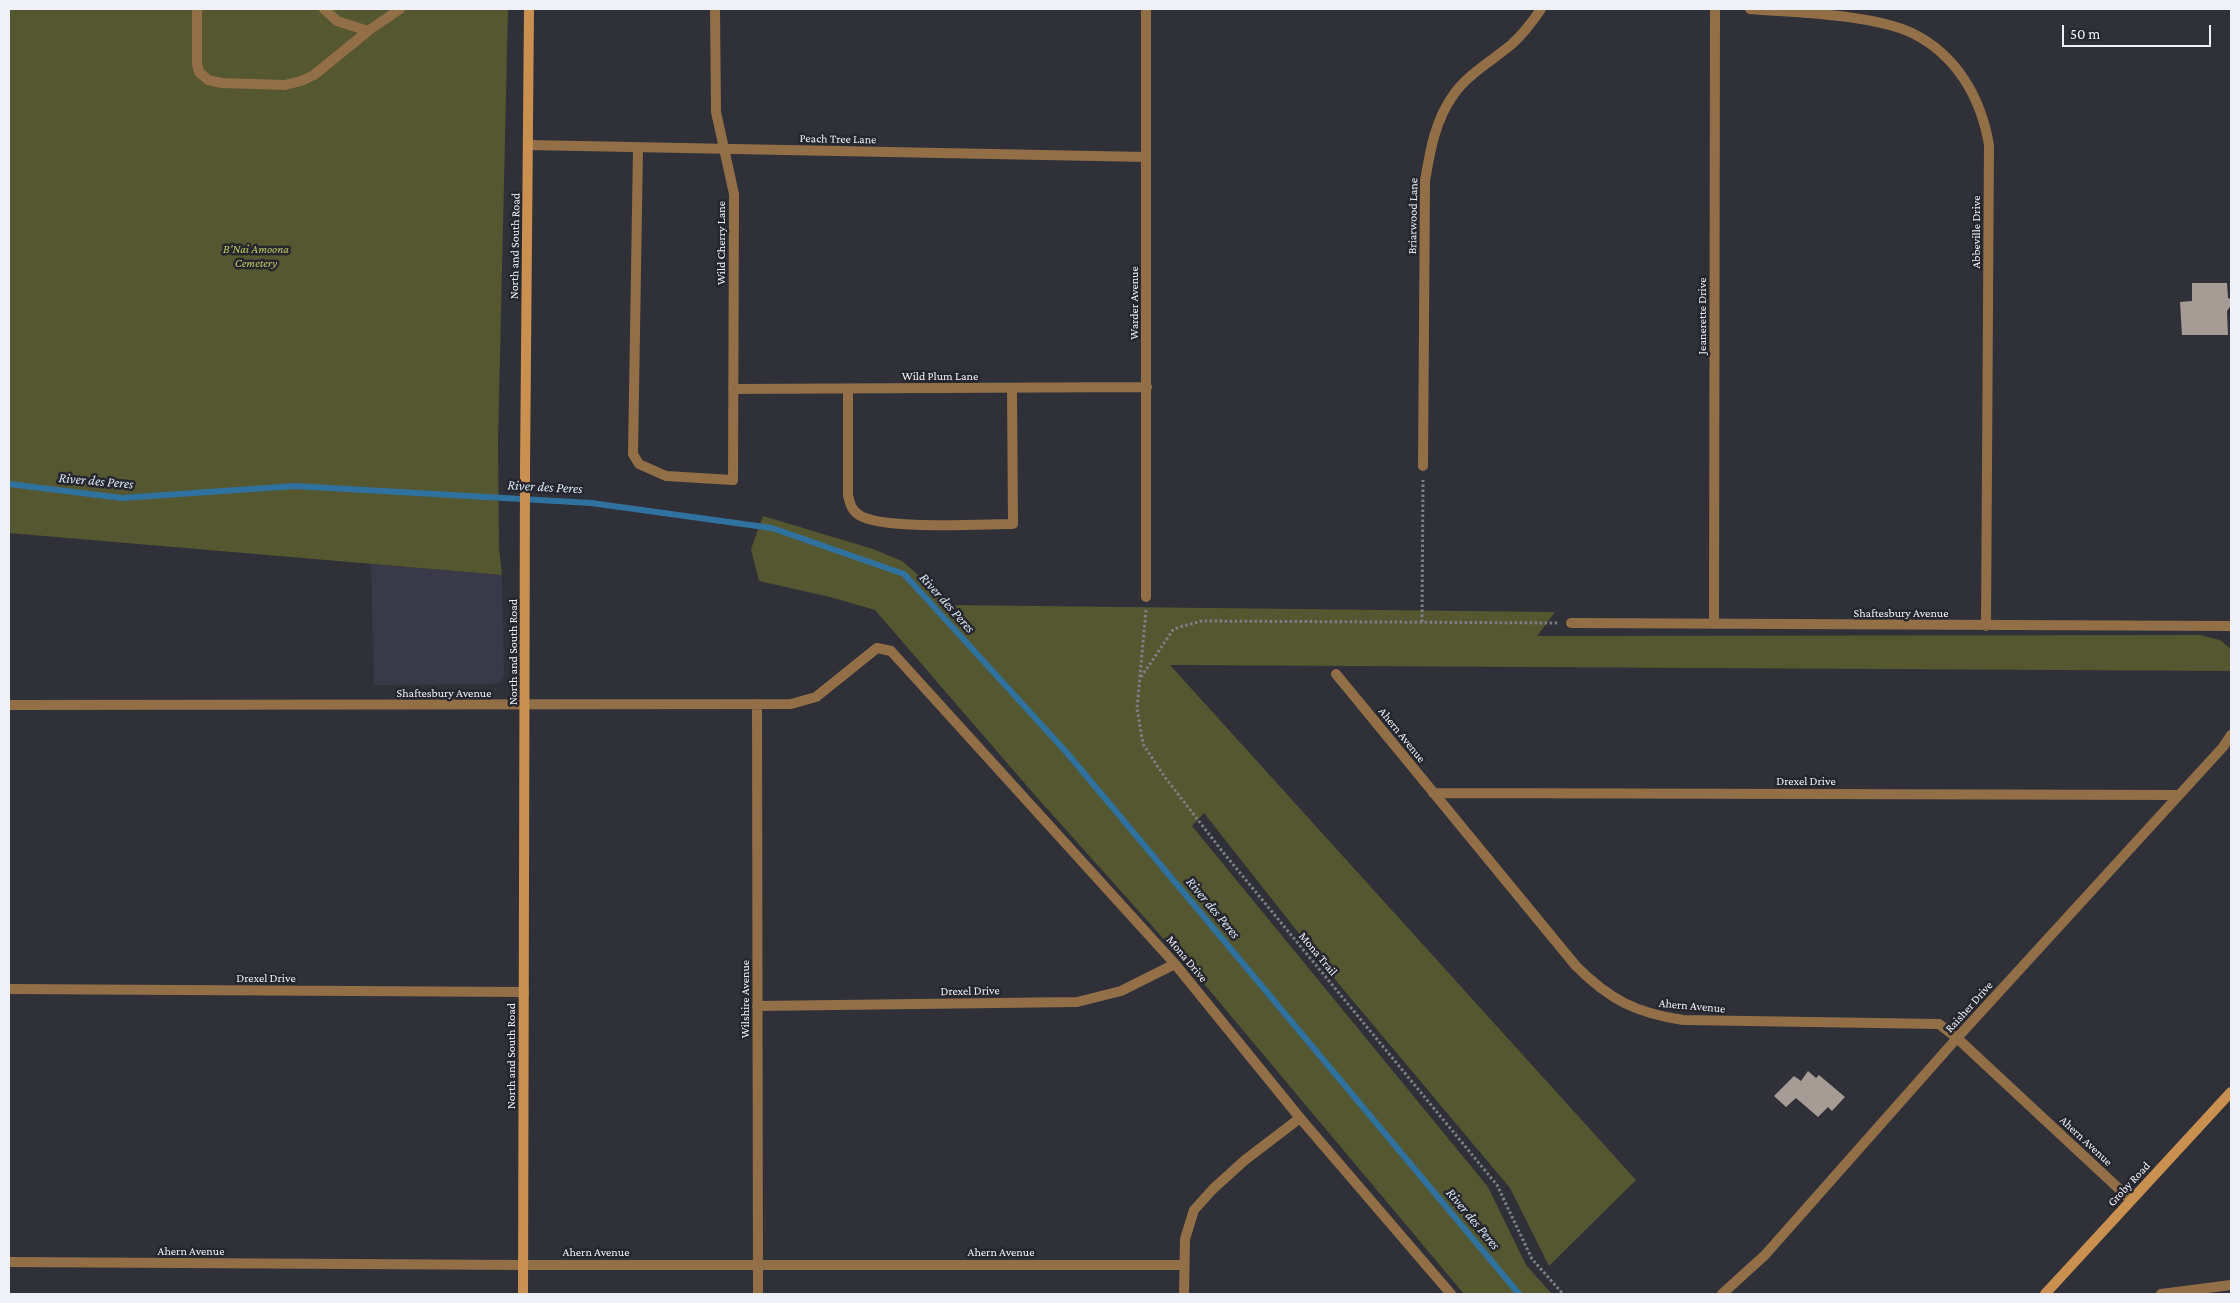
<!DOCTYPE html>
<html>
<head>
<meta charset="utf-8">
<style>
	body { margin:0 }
	#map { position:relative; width:2240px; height:1303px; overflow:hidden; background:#303039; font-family:"Crimson Pro",serif }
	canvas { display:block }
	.frame { position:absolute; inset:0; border:10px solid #f0f1f7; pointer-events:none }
	.scale { position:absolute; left:2062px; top:25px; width:149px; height:22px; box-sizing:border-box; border:2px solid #f0f1f7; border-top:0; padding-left:6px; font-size:15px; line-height:18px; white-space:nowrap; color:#f0f1f7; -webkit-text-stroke:4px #26262f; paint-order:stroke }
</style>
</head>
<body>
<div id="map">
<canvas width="2240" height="1303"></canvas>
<div class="frame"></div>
<div class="scale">50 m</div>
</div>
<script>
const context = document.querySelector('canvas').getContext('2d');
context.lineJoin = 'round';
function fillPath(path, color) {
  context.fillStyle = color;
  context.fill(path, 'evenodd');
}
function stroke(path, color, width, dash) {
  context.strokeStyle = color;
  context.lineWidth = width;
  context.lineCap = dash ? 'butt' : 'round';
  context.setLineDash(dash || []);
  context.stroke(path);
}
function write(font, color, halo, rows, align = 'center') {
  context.font = font + ' "Crimson Pro",serif';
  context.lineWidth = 5;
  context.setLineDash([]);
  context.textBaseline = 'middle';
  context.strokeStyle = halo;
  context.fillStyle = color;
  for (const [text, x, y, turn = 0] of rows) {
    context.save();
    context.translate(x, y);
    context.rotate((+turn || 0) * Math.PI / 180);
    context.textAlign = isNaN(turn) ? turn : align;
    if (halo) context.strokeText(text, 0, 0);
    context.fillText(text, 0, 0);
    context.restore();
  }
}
fillPath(new Path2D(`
	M371 564 502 575 504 674 502 681 493 684 374 685Z`), '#393949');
fillPath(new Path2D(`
	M9 9H508L498 443 499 548 502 575 9 533Z
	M763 516 873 549 902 561 953 605 1555 612 1537 636 2200 635 2220 640 2231 649V671L1170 665 1636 1180 1549 1266 1510 1188 1338 983 1204 813 1192 826 1488 1187 1526 1265 1552 1294H1464L1205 985 1033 793 875 610 830 597 759 581 751 549Z`), '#54572f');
stroke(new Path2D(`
	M9 484 122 498 295 486 591 503 772 528 904 574 1068 754 1519 1294`), '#30729f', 6);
fillPath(new Path2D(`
	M2192 283H2227L2228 298 2231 299V305L2227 311 2228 335H2182L2180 302 2192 301Z
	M1808 1071 1816 1078 1819 1075 1845 1097 1832 1111 1828 1107 1818 1117 1796 1098 1786 1107 1774 1096 1794 1076 1801 1081Z`), '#a79b95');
stroke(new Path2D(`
	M1146 610 1137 708 1143 744 1164 776 1222 851 1497 1185 1532 1259 1563 1294
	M1422 622 1423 480
	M1141 677 1173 630 1179 627 1202 621 1558 623`), '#7f7f87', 3, [2.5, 2.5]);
stroke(new Path2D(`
	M197 9V64L199 72 208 80 222 83 285 85 301 81 314 75 368 31 400 9
	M324 9 337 21 368 31
	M638 148 633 454 639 464 666 476 733 480
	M848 389V495C850 503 851 510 859 515 882 530 981 524 1013 524L1012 388`), '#926f47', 10);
stroke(new Path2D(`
	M715 9 716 112 734 194 733 480
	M1146 9V597
	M1750 9C1797 13 1871 14 1912 33 1957 55 1981 98 1989 145L1986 626
	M528 145 1146 157
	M733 389 1147 387
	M1423 466 1425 181C1430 151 1435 120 1454 94 1468 74 1493 60 1512 44 1523 34 1533 21 1541 9
	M1571 623 2231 626
	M1714 624 1715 9
	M1336 674 1576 966C1610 1000 1636 1013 1683 1020L1939 1024 1957 1038 2131 1200
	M757 704 758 1294
	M9 705 791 704 816 697 877 648 891 651 1175 964 1300 1118 1451 1294
	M1433 793 2179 795
	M9 989 524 992
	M757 1006 1077 1002 1121 991 1175 964
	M9 1262 523 1265H1183
	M1184 1294 1185 1239 1194 1210 1213 1189 1245 1160 1300 1118
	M1722 1294 1765 1255 1957 1038 2223 747 2231 735
	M2161 1294 2231 1285`), '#926f47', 10);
stroke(new Path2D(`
	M523 1294 525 469 529 9
	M2045 1294 2231 1092`), '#c9904f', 10);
write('12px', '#f0f1f7', '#26262f', [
	["Peach Tree Lane",838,139,1],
	["Briarwood Lane",1413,216,-89],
	["Abbeville Drive",1976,232,-90],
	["Wild Cherry Lane",721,243,-90],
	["North and South Road",515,246,-89],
	["Warder Avenue",1134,303,-90],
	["Jeanerette Drive",1702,316,-90],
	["Wild Plum Lane",940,376],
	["Shaftesbury Avenue",1901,613],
	["North and South Road",513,652,-90],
	["Shaftesbury Avenue",444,693],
	["Ahern Avenue",1402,735,51],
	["Drexel Drive",1806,781],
	["Mona Trail",1318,954,50],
	["Mona Drive",1187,959,50],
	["Drexel Drive",266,978],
	["Drexel Drive",970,991,-1],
	["Wilshire Avenue",745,999,-90],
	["Ahern Avenue",1692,1006,5],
	["Raisher Drive",1969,1007,-48],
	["North and South Road",511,1056,-90],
	["Ahern Avenue",2086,1141,43],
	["Groby Road",2129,1184,-47],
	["Ahern Avenue",191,1251],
	["Ahern Avenue",596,1252],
	["Ahern Avenue",1001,1252]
]);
write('italic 12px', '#c0c760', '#26262f', [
	["B'Nai Amoona",256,249],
	["Cemetery",256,263]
]);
write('italic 14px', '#d4e5f2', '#26262f', [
	["River des Peres",96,481,5],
	["River des Peres",545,487,3],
	["River des Peres",947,603,48],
	["River des Peres",1213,908,50],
	["River des Peres",1473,1219,50]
]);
</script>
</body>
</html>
